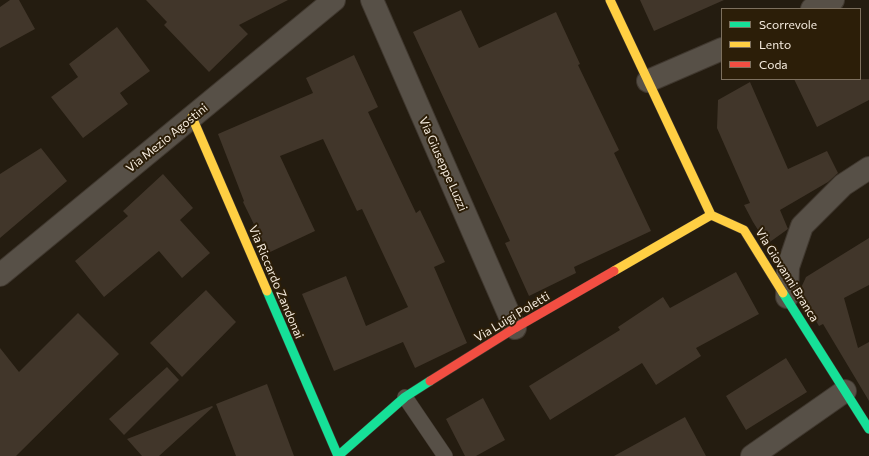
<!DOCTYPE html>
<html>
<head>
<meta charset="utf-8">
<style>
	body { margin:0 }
	#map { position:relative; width:869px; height:456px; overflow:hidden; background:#241c10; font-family:Commissioner,sans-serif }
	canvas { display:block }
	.legend { position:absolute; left:721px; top:8px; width:140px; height:72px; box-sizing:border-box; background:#2c1e08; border:1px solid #7d705e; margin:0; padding:5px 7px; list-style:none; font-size:12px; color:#f6ecdf }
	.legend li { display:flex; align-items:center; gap:8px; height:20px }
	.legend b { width:20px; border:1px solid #7d705e }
</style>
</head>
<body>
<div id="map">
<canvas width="869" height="456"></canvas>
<ul class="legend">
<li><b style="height:5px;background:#16e098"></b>Scorrevole</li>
<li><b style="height:5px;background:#ffcf43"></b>Lento</li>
<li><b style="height:5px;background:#f24e42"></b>Coda</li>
</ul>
</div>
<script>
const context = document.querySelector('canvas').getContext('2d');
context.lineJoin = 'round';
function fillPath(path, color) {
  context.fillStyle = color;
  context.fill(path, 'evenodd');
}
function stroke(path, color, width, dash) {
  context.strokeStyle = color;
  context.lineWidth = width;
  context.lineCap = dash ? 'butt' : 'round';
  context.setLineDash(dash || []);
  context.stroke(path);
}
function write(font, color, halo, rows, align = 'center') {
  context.font = font + ' Commissioner,sans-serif';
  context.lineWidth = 4;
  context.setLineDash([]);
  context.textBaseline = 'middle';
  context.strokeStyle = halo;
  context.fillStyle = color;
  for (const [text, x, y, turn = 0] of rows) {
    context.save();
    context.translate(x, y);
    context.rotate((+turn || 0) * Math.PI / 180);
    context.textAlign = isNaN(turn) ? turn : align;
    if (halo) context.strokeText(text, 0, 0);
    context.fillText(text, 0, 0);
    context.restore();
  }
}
fillPath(new Path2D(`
	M10 0H19L35 29 0 48V7Z
	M146 0H288L239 25 248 34 209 72 164 25 167 22Z
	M640 0H724L654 31Z
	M461 10 479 48 556 12 580 64 578 65 619 150 614 153 651 231 574 267 576 273 529 296 505 243 510 241 413 32Z
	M117 27 150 71 120 93 128 104 83 138 51 97 78 77 69 64Z
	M354 55 378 107 368 112 416 213 420 210 445 262 434 267 467 343 415 368 403 342 334 371 302 294 346 276 366 326 408 307 362 209 357 211 323 139 280 156 315 231 268 253 243 202 244 201 218 134 313 93 306 78Z
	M794 79H869V100L817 127Z
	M750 82 788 169 827 151 838 173 828 182 780 210 788 229 767 244 753 222 744 205 750 203 717 128 718 100Z
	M41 148 67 181 0 238V174Z
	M163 174 193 208 180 220 210 253 182 278 159 251 104 297 75 261 128 216 123 211Z
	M869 238V285L844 298 858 348 869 342V401L823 324 819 326 800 295V290L806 277Z
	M736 272 759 314 696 348 701 356 656 385 642 363 550 420 529 386 620 330 618 327 663 297 670 308Z
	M206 290 236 322 182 377 150 343Z
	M78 313 119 354 16 456H0V348L19 372Z
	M786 358 807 392 746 430 726 396Z
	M167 367 179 380 124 435 109 419Z
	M267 384 294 456H236L216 404Z
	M483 398 505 440 476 456H465L446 419Z
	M212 406 213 407 159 456H142L127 439Z
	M685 417 706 456H614Z`), '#41362a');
const lane = new Path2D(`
	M405 397 445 456`);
const street = new Path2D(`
	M372 0 515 328
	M812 9 833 0
	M648 81 722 49
	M0 275 334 0
	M787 297 788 267 802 226 843 185 869 168
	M752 456 845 391`);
const fast = new Path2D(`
	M267 291 338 456 405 397 430 381
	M783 293 869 429`);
const slow = new Path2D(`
	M610 0 711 215 744 230 783 293
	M192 117 267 291
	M614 271 711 215`);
const jam = new Path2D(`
	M430 381 515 328 614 271`);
stroke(lane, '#40382f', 16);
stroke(street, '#40382f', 24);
stroke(fast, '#40382f', 10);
stroke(slow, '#40382f', 10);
stroke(jam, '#40382f', 10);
stroke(lane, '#575047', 15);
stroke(street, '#575047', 22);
stroke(fast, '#16e098', 9);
stroke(slow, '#ffcf43', 9);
stroke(jam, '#f24e42', 9);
write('12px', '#f6ecdf', '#2c1e08', [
	["Via Mezio Agostini",167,138,-39],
	["Via Giuseppe Luzzi",443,164,66],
	["Via Giovanni Branca",787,275,58],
	["Via Riccardo Zandonai",276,282,67],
	["Via Luigi Poletti",512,317,-31]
]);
</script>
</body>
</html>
